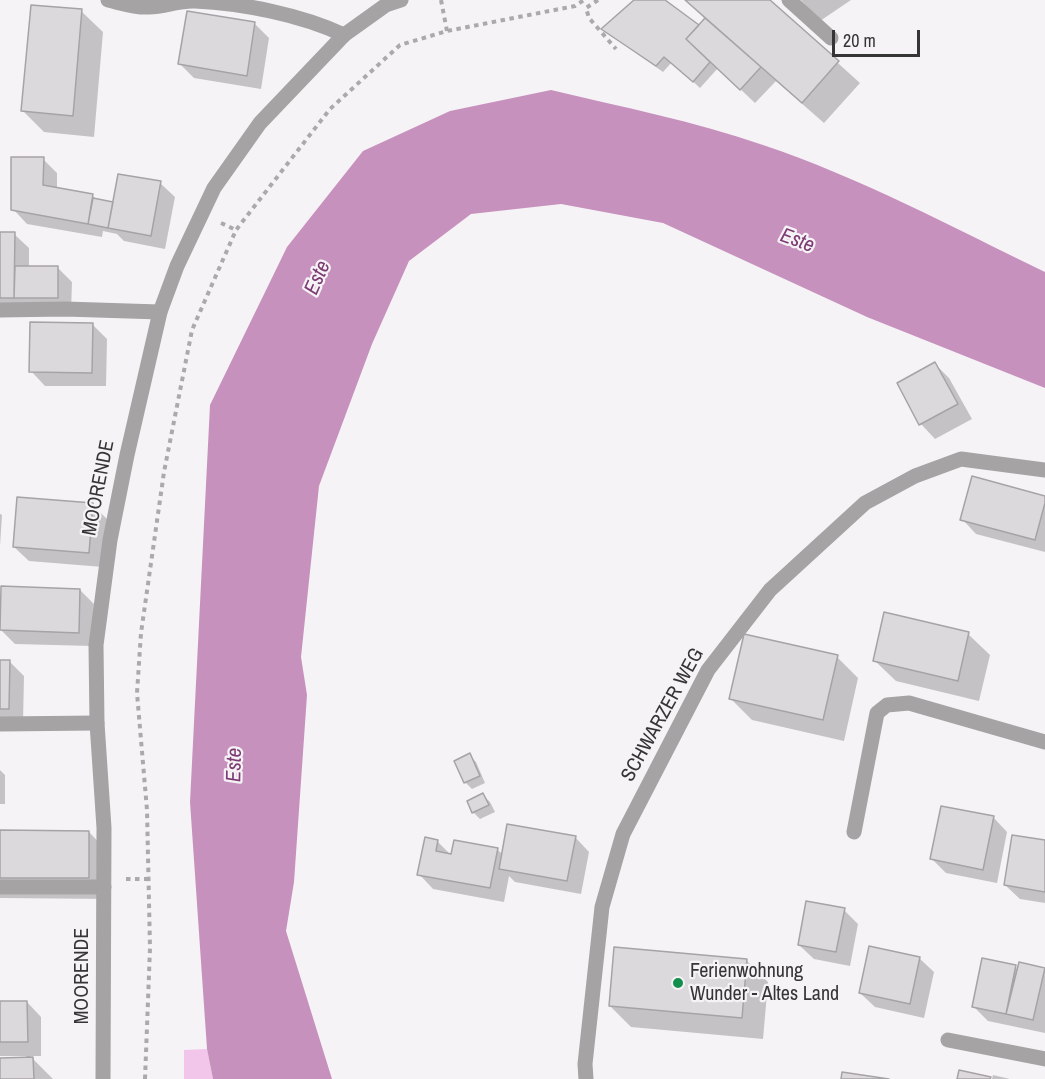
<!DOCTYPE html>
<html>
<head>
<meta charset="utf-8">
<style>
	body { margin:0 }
	#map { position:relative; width:1045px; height:1079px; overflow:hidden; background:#f6f3f6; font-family:"Archivo Narrow",sans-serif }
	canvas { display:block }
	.scale { position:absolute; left:832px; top:30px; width:88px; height:27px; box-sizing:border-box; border:3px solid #363536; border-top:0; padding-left:8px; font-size:18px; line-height:21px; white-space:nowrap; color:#363536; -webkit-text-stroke:4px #f6f3f6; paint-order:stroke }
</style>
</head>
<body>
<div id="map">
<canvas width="1045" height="1079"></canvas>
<div class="scale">20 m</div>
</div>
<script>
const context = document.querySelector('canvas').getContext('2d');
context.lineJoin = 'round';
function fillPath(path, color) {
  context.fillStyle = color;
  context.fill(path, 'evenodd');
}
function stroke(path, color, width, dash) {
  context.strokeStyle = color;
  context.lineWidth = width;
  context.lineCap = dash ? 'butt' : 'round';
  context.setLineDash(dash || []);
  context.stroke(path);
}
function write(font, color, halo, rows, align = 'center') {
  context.font = font + ' "Archivo Narrow",sans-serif';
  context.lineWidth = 4.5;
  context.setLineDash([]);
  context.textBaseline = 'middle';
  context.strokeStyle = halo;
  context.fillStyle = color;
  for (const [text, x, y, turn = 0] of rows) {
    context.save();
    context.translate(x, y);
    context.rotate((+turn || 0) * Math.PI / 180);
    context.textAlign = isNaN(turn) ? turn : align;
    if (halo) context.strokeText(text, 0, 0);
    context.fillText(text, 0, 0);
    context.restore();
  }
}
fillPath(new Path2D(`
	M207 1049 213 1079H184V1050Z`), '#f2c6ea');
fillPath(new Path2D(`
	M551 90C622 107 694 121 763 145 861 178 952 227 1045 272V388L867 317 663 223 561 204 471 214 409 261 372 344 319 486 301 657 307 695 294 882 286 931 332 1079H213L207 1049 190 802 210 405 287 247 363 151 450 111Z`), '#c791be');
fillPath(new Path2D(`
	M636 0H662L699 27 706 20 686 0H768L860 83 824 123 776 81 755 103 718 68 700 88 672 62 663 72 610 35 603 29Z
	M801 0H851L820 21Z
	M81 11 103 32 94 137 44 132 23 111Z
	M255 24 269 38 261 89 194 78 180 64Z
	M43 159 57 173V189L93 196 98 201 114 204 160 183 175 197 165 249 124 241 117 234 103 231 102 237 27 224 13 209Z
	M0 234H14L29 248V267H57L72 282 71 312 0 311Z
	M93 325 107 339 106 386H45L31 371Z
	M935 364 949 378 972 419 935 439 921 424 899 384Z
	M1045 498V552L976 534 962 519Z
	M92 504 107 519 103 567 29 561 14 547Z
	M0 514 2 515 0 546Z
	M80 590 94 604 92 646 15 644 1 630Z
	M968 634 990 655 979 701 896 681 874 660Z
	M837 657 858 678 844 741 752 720 731 699Z
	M0 661H9L24 676 23 723 0 722Z
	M469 755 476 762 485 783 472 789 465 782Z
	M0 770 5 775V804H0Z
	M483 795 490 802 495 812 480 819 473 812 469 802Z
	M993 817 1007 832 997 883 946 873 932 859Z
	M0 832H89L110 854V899L0 898Z
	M575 837 589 852 581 894 515 882 509 876 504 902 433 889 419 874 437 841 452 856 497 849 503 855Z
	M1045 842V903L1020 899 1005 885Z
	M844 910 858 924 850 966 814 959 799 945Z
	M919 958 934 972 924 1018 875 1007 860 993Z
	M746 960 768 982 763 1039 631 1027 610 1006Z
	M1020 964 1045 970V1033L988 1021 974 1007 1015 967 1018 970Z
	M0 1002H27L41 1017V1056H30L53 1079H0V1060L26 1059V1056H0Z
	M993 1075 1010 1079H992Z`), '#0003');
const building = new Path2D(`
	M634 0H665L699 25 686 39 710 62 693 82 664 57 656 66 601 29Z
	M685 0H770L839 61 802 103Z
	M31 5 82 9 73 116 21 111Z
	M187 11 255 22 247 76 178 64Z
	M705 18 761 67 740 90 686 39Z
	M11 157H44L43 185 93 194 88 224 11 210Z
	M118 174 161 181 151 236 108 228Z
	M93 198 113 202 108 228 88 224Z
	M0 232H15L14 298H0Z
	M15 266H58V298H14Z
	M30 322 93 323 92 373 29 372Z
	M935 362 958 404 919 425 897 383Z
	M972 476 1045 496V503L1035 540 960 520Z
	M17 497 93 503 89 553 13 547Z
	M1 586 80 589 79 633 0 630Z
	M884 612 969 632 958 681 873 661Z
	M744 634 838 655 823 720 729 699Z
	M0 660H10L9 709H0Z
	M470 753 480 776 464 783 454 761Z
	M483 793 489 805 472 813 467 801Z
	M941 806 994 816 983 870 930 859Z
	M507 824 576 836 567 881 499 869Z
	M0 830 89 831V878H0Z
	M1012 835 1045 840V892L1004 885Z
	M425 837 438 840 436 851 451 854 454 840 498 848 490 888 417 875Z
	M806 901 845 908 836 952 798 945Z
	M869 946 920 957 910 1004 859 993Z
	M614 947 747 959 742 1018 609 1006Z
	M982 958 1016 965 1006 1014 972 1007Z
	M1019 962 1045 968 1033 1020 1006 1014Z
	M0 1001H27L28 1042H0Z
	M33 1057 34 1079H0V1058Z
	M959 1070 991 1077 990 1079H957Z
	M842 1072 889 1079H841Z`);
fillPath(building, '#dcd9dc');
stroke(building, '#a6a3a6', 1.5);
stroke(new Path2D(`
	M441 0 447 31
	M598 0 586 8 589 18 616 49
	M221 223 236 230
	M126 879H148
	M145 1079 150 948 147 810 137 693 141 633 164 472 192 330 236 230 330 109 400 45 447 31 575 6 584 0`), '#aca9ac', 4, [4.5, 4.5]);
stroke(new Path2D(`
	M108 0C121 3 136 8 149 7 165 7 179 0 195 1 242 3 302 15 344 35
	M789 0 831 38
	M0 310 65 309 160 312
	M0 724 97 723
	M854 832 877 713 887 705 909 703 1045 742
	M0 887H104
	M948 1040 1045 1059`), '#a5a3a4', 15);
stroke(new Path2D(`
	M586 1079 585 1064 602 907 623 834 708 670 770 590 865 503 915 476 961 459 1045 470`), '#a5a3a4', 15);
stroke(new Path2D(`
	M103 1079 104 828 97 723 96 645 110 540 127 455 160 312 177 266 214 188 260 123 344 35 386 5 401 0`), '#a5a3a4', 15);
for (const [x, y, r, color] of [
	[678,983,6,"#128f4c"]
]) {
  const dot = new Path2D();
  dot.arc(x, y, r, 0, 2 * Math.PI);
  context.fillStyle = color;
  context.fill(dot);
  stroke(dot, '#f6f3f6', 2);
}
write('20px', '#363536', '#f6f3f6', [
	["MOORENDE",99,488,-79],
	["SCHWARZER WEG",663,715,-61],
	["MOORENDE",83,976,-90]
]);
write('20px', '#363536', '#f6f3f6', [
	["Ferienwohnung",690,972],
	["Wunder - Altes Land",690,995]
], 'left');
write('italic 21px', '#7c3b73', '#f6f3f6', [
	["Este",797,241,20],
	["Este",318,278,-66],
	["Este",235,765,-89]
]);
</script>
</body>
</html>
